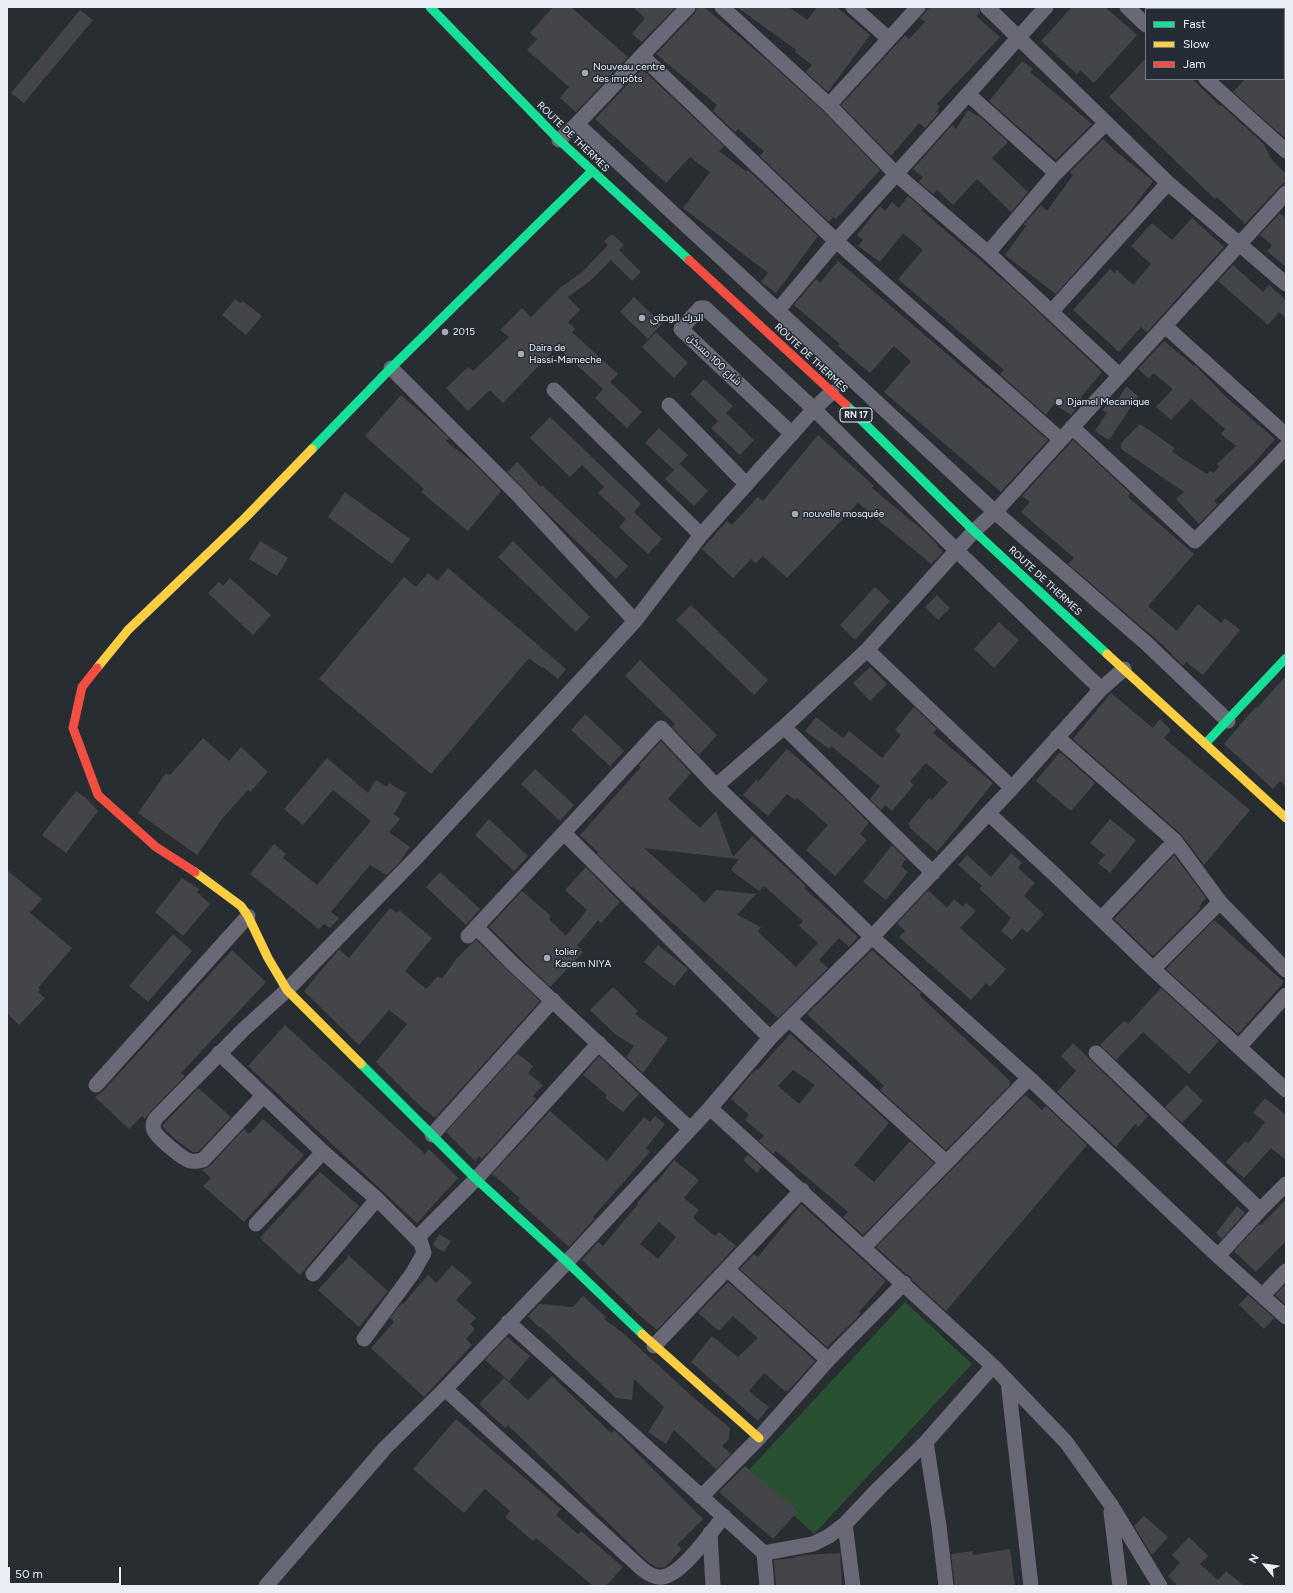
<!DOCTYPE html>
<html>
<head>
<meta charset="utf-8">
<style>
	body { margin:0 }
	#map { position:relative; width:1293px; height:1593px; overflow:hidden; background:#282d32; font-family:Figtree,sans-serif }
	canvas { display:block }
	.frame { position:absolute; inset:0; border:8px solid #eaeff5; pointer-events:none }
	.legend { position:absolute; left:1145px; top:8px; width:140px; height:72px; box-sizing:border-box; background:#252c35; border:1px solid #747a82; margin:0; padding:5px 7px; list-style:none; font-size:12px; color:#eaeff5 }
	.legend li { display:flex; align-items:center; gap:8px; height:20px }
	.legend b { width:20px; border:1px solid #747a82 }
	.north { position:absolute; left:1245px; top:1545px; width:40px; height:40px; -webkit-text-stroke:3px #252c35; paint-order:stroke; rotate:299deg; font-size:11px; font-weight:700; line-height:16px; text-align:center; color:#eaeff5 }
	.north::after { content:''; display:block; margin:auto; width:14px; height:18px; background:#eaeff5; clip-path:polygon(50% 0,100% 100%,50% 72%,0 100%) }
	.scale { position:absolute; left:8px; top:1567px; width:113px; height:18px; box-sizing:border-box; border:2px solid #eaeff5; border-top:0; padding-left:5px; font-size:12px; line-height:14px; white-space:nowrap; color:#eaeff5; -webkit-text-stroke:3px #252c35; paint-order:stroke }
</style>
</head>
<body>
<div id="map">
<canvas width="1293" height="1593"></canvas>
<div class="frame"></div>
<ul class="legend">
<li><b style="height:5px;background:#16e098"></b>Fast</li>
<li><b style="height:5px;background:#ffcf43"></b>Slow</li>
<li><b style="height:5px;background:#f24e42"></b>Jam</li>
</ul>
<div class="north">N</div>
<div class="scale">50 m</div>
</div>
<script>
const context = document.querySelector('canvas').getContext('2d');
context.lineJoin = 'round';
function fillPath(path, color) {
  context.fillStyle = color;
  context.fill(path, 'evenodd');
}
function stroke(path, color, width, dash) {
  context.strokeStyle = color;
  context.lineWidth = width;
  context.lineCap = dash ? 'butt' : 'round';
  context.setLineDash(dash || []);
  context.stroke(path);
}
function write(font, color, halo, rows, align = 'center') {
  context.font = font + ' Figtree,Cairo,sans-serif';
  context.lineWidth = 3;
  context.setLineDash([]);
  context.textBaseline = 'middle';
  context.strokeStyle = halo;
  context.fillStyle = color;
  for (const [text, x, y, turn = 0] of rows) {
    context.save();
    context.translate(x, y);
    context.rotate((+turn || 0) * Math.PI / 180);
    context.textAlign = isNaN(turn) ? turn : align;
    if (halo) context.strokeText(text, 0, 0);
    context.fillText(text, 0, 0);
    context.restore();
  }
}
fillPath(new Path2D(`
	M905 1302 972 1364 814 1534 747 1472Z`), '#295030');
fillPath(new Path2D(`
	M553 7H571L628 57 576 112 560 98 569 87 527 50 537 39 530 33Z
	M633 7H676L642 42 632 34 645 18Z
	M697 7H704L767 60 823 111 880 170 836 219 833 217 829 222 760 156 764 151 738 129 735 132 713 111 717 105 656 54 695 13Z
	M737 7H789L807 20 817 7H837L870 35 828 92 806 72 812 65 795 52 796 50Z
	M930 7H978L980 12 976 16 1000 37 937 104 940 107 936 111 939 113 925 128 919 123 891 156 841 105 905 35 909 39 925 22 920 18Z
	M1072 7H1105L1137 35 1094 83 1080 70 1077 74 1041 41Z
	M80 10 93 20 24 103 11 93Z
	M1146 58V79H1192L1220 106 1221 105 1264 144 1271 159 1286 174V182L1279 187 1245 224 1217 197 1215 199 1109 97Z
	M1022 61 1033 69 1030 72 1092 124 1056 160 989 101Z
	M642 69 724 146 719 151 747 172 748 170 818 236 776 293 761 282 768 273 683 208 710 172 690 157 666 183 595 119Z
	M1245 79H1286V139L1233 92Z
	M968 110 977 116 978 115 1008 142 992 158 1028 192 1011 212 977 179 953 205 937 190 933 194 919 182 923 177 913 169 952 125 956 129Z
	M1103 139 1118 153 1153 181 1129 213 1124 218H1123L1056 294 1005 255 1026 226 1024 224 1041 205 1047 211 1073 175 1070 172Z
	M908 196 922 208 921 210 1014 289 1102 372 1081 397 1083 399 1071 415 1054 404 1046 415 1000 374 1004 370 898 279 923 250 903 233 880 262 858 246 863 240 857 235 880 206 885 211 892 202 899 208Z
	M1280 213 1286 218V267L1267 251 1272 245 1260 235Z
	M1192 218 1224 247 1147 332 1141 327 1119 352 1073 310 1110 269 1114 273 1117 270 1133 285 1151 264 1131 246 1152 223 1172 240Z
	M612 234 624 245 619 250 641 272 632 281 611 260 590 281 568 297 580 310 568 322 575 329 572 332 618 374 610 382 642 412 627 428 595 398 603 389 557 347 503 403 490 390 468 411 446 388 468 367 473 371 509 337 500 330 522 308 531 317 561 287 581 273 608 245 604 241Z
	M838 261 988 389V388L1048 440 1001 492 884 392 911 361 894 346 870 373 838 346 840 344 794 305 816 279 820 283Z
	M1233 265 1263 292 1269 285 1286 300V318L1279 312 1268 325 1218 281Z
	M634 297 662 324 648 339 620 312Z
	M235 299 241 303 243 301 262 316 246 335 222 315Z
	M656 332 688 363 674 378 642 347Z
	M1164 341 1194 366 1195 365 1225 396 1275 439 1254 463 1214 501 1218 504 1199 524 1176 499 1184 492 1121 449V443L1140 424 1175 448 1172 452 1207 474 1210 471 1214 473 1219 466 1217 464 1236 446 1221 434 1225 429 1191 399 1171 420 1156 407 1173 389 1153 373 1149 379 1138 369Z
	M704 379 733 406 718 421 690 394Z
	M1126 386 1138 396 1109 440 1095 431 1107 413 1102 410 1112 398 1117 401Z
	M401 395 435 425 449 438 446 441 476 465 501 491 468 531 421 492 424 489 365 436Z
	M726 413 754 440 740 455 711 428Z
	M550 417 641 504 634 512 662 539 648 554 619 527 626 519 598 493 604 487 582 465 570 477 530 438Z
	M659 428 688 455 674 470 645 443Z
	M818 435 874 486 872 488 925 532 938 545 937 546 943 552 931 564 858 503 787 578 763 556 756 563 751 559 733 578 702 549 727 521 732 525 758 497 763 501Z
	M1073 440 1130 493 1128 497 1194 554 1148 606 1177 631 1198 604 1221 623 1225 618 1240 630 1203 675 1186 662 1183 666 1164 646 1068 564 1074 558 1021 512 1030 502 1022 496Z
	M517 462 541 487 542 485 628 566 616 579 551 517 507 472Z
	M680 464 708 491 694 506 665 479Z
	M345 492 410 539 392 564 328 517Z
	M260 541 288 558 277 576 249 559Z
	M513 541 590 617 576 632 498 557Z
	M448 568 566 669 558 679 543 667 542 668 529 658 431 774 319 679 404 577 416 587 428 573 437 581Z
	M230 578 271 615 253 635 208 593 219 582 223 586Z
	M875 587 890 601 855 640 840 625Z
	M937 595 950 608 938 620 925 607Z
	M691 605 768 680 754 695 676 620Z
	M999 622 1019 640 994 668 974 649Z
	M640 660 717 735 699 755 672 727 675 724 625 676Z
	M870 667 887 684 870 701 853 683Z
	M1286 676V786L1280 781 1273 789 1224 744 1246 718 1256 707 1257 708Z
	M1111 693 1153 728 1160 719 1171 730 1164 738 1250 810 1204 865 1181 834 1073 739Z
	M914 707 937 729 933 733 993 783 937 852 909 827 910 826 908 824 929 798 932 800 948 782 926 763 910 781 914 785 892 811 885 805 881 810 870 799 880 786 831 746 829 749 805 731 816 717 843 738 849 731 882 758 901 735 895 730Z
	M585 714 624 751 610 766 571 730Z
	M203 738 229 761 241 747 268 772 250 792 248 790 222 819 197 855 138 813 166 773 170 775Z
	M661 741 691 773 668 799 700 828 716 811 733 857 752 836 806 886 804 888 858 937 849 947 839 938 819 960 828 968 778 1018 633 887 632 888 597 854 598 852 580 835 641 767 639 765ZM644 848 739 859 731 870 759 891 764 886 803 921 799 926 818 943 796 967 758 932 761 927 737 915 756 894 716 890 705 903Z
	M787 749 843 797 869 823 860 834 867 840 835 876 806 850 828 825 797 798 795 800 787 794 768 816 743 795 756 780 758 782Z
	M1059 753H1061L1095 783 1071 811 1036 781Z
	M327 758 368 793 376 780 387 787 389 783 406 793 394 814 400 819 389 832 410 847 399 863 387 875 370 865 331 912 339 918 330 928 324 924 319 929 250 874 274 844 286 854 283 858 317 885 371 821 333 790 303 825 284 809Z
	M535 769 574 805 560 821 521 784Z
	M76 791 87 799 98 811 66 853 42 835Z
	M489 819 528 856 514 871 475 835Z
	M1110 819 1136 840 1110 873 1098 863 1105 855 1090 843Z
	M892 845 906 859 901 866 908 872 886 900 863 882Z
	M1011 853 1022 863 1018 868 1035 883 1024 896 1044 914 1027 933 1022 928 1012 940 1001 931 1011 918 985 894 979 889 982 886 958 865 967 855 991 877Z
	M1174 855 1206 898 1199 906 1201 908 1153 956 1114 919Z
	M586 867 620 902 601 923 598 920 577 946 583 952 550 987 489 927 522 891 551 916 549 919 566 936 587 910 565 890Z
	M7 870 42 899 30 913 72 948 38 988 40 990 38 992 45 998 19 1025 7 1013Z
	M440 872 480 909 466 925 426 887Z
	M182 878 199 889 197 892 210 904 183 936 155 912Z
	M928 890 947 908 954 899 963 907 966 903 976 911 960 928 1006 969 990 987 986 983 971 1000 899 937 905 931 897 923Z
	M390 908 397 913 399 910 432 938 405 971 426 989 438 976 442 979 456 959 470 945 476 940 540 1001 435 1118 418 1104 376 1062 407 1024 389 1010 359 1045 304 991 339 949 349 958Z
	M1214 920 1284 982 1238 1034 1166 969Z
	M173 934 192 951 148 1002 129 986Z
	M658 945 688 969 674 986 644 962Z
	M232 950 266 982 181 1073 185 1076 150 1112 145 1119 142 1116 129 1129 95 1097 103 1091Z
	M872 950 921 993 920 996 1010 1081 1009 1082 1011 1084 946 1150 880 1090 884 1086 807 1014Z
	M613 987 638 1011 635 1014 668 1038 643 1073 626 1057 634 1046 615 1034 590 1010Z
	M1161 988 1219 1041 1189 1074 1143 1032 1116 1060 1100 1045 1124 1021 1128 1024Z
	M285 1025 425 1154 429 1149 458 1178 417 1223 248 1066Z
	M790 1034 810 1052 811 1051 889 1123 854 1165 874 1182 910 1141 934 1163 863 1235 843 1217 848 1212 776 1151 773 1154 759 1141 764 1136 745 1120 749 1115 731 1099 752 1073 757 1069 758 1070ZM793 1070 815 1085 799 1104 778 1086Z
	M1073 1043 1148 1116 1138 1127 1135 1124 1116 1147 1057 1092 1076 1071 1061 1056Z
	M517 1053 533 1066 528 1073 543 1085 533 1096 536 1099 482 1159 479 1156 475 1161 446 1132Z
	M599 1056 639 1094 623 1112 605 1098 607 1095 583 1075Z
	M1187 1085 1203 1101 1182 1123 1165 1107Z
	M198 1088 231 1117 198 1152H193L176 1140 162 1126Z
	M1025 1095 1042 1110 1046 1106 1087 1145 946 1311 913 1281 910 1276 906 1274 876 1247Z
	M1265 1098 1286 1115V1160L1271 1148 1244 1178 1226 1162 1245 1141 1248 1144 1265 1122 1253 1113Z
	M550 1111 607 1161 644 1117 650 1122 655 1116 665 1124 646 1148 650 1152 593 1217 595 1218 569 1247 518 1201 520 1198 492 1174Z
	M263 1119 304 1155 244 1222 203 1186 211 1178 202 1170 210 1166 244 1129 249 1134Z
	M748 1155 762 1167 757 1173 743 1160Z
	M674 1160 699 1180 684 1198 699 1210 693 1218 715 1236 719 1232 736 1246 657 1330 638 1314 582 1260 598 1242 603 1246 638 1204 637 1203 655 1182 656 1183ZM659 1222 676 1237 658 1259 640 1244Z
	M320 1172 359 1206 300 1275 260 1238Z
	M1286 1199V1241L1256 1272 1234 1251 1259 1224 1261 1225Z
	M801 1204 886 1281 859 1312 861 1313 855 1320 827 1347 740 1269 754 1254 758 1257Z
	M1237 1206 1245 1213 1222 1239 1216 1233Z
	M439 1234 451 1241 444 1252 433 1245Z
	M349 1256 388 1291 359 1327 318 1290Z
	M452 1265 472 1282 456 1300 476 1318 470 1324 475 1329 466 1339 472 1345 424 1397 371 1348 394 1322 390 1318 402 1303 403 1304 428 1275 436 1283Z
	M728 1282 815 1361 788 1391H785L764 1373 749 1391 769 1407 758 1421 691 1362 712 1336 738 1357 758 1338 733 1316 719 1331 698 1313Z
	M1286 1284V1305L1275 1295Z
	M1248 1295 1274 1318 1264 1329 1239 1305Z
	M583 1296 606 1317 604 1319 623 1333 695 1399 730 1428 729 1439 722 1446 731 1454 716 1469 674 1430 666 1444 648 1432 664 1407 634 1379 632 1400 616 1398 541 1327 540 1328 528 1316 539 1304 573 1307Z
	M507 1337 530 1356 509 1381 485 1360Z
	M552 1376 611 1433 614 1430 703 1519 677 1545 682 1549 665 1567 658 1568 648 1562 508 1425 505 1428 479 1404 504 1378 528 1400Z
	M456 1419 561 1509 556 1515 578 1534 581 1531 623 1567 606 1586H593L536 1538 533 1541 505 1517 510 1511 485 1489 464 1513 413 1469Z
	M745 1466 798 1511 773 1539 719 1492Z
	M1144 1516 1168 1537 1152 1555 1134 1526Z
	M1189 1537 1208 1556 1200 1564 1218 1580 1226 1571 1244 1586H1178L1168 1576 1180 1563 1172 1555Z
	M1010 1549 1015 1586H955L951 1554 973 1551V1555Z
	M840 1553 842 1586H776L774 1560 796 1558 794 1557 805 1555Z`), '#444549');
stroke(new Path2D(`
	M722 7 829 105 896 174 988 253 1119 375
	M853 7 889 39
	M987 7 1168 183 1286 284
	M1127 7 1146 25
	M1266 7 1268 9
	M1284 23 1286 24
	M642 56 836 241 1060 439
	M1206 79 1286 151
	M968 94 1056 173
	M829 105 918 7
	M577 124 995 512 1146 643 1228 721
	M559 140 577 124 688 7
	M988 253 1056 173 1106 123
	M778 310 836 241 1046 7
	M1052 311 1168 183
	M1165 326 1286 435
	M391 368 517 494 635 621
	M554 390 701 535
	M669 405 746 484
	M1072 427 1195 541 1286 447
	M792 434 681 329 700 308H705L814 409 956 550 1101 689
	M867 650 1012 788
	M784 727 933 873
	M1057 737 1175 841 1220 902 1153 969
	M716 786 784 727 867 650 974 531 995 512 1286 193
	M988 813 1053 873 1153 969 1286 1090
	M564 833 770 1038
	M1220 902 1286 970
	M1101 919 1175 841
	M476 927 512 963 690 1129
	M468 936 661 728 716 786 872 937 1029 1078 1218 1256 1286 1317
	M790 1020 946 1162
	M1239 1047 1286 995
	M219 1053 323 1152 377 1199 421 1243 424 1253 412 1274 364 1339
	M1096 1053 1260 1210
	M96 1085 248 916
	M263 1096 203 1160C199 1161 195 1162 190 1161 183 1159 156 1137 154 1130 152 1126 154 1121 156 1118L244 1029 287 990 418 856 592 668 635 621 701 535 814 409 832 392
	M710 1108 993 1366 1066 1442 1111 1505 1160 1586
	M432 1135 553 1000
	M256 1224 323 1152
	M417 1238 476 1179 599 1043
	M864 1247 1029 1078
	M1218 1256 1260 1210 1286 1184
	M727 1269 828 1360
	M313 1274 377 1199
	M1263 1295 1286 1271
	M508 1322 764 1553
	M654 1346 802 1190
	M1008 1381 1031 1586
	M445 1389 642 1569C647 1573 655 1578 662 1577 682 1575 711 1532 724 1516
	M926 1442 939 1526 946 1586
	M701 1497 759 1438 828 1360 904 1283
	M1111 1512 1120 1586
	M845 1524 853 1586
	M710 1533 713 1586
	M266 1586 385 1448 445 1389 567 1262 710 1108 770 1038 872 937 1012 788 1101 689 1124 669
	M767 1586 764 1553 813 1544 829 1536 845 1524 879 1488 926 1442 993 1366`), '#696877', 15);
stroke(new Path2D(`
	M430 7 559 140 689 260
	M846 405 974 531 1107 654
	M312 449 391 368 592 171
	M1205 744 1286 658
	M361 1064 476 1179 567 1262 642 1334`), '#16e098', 9);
stroke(new Path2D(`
	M1107 654 1286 818
	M97 668 128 630 246 517 312 449
	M195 872 241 906 248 916 268 958 287 990 361 1064
	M642 1334 759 1438`), '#ffcf43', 9);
stroke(new Path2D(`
	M689 260 846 405
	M97 668 82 687 73 728 98 795 156 847 195 872`), '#f24e42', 9);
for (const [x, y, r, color] of [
	[585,73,4,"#a6abb1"],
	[642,318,4,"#a6abb1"],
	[445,332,4,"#a6abb1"],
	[521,354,4,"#a6abb1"],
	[1059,402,4,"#a6abb1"],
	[795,514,4,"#a6abb1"],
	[547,958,4,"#a6abb1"]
]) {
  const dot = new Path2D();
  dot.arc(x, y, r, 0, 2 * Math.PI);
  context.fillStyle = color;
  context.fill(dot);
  stroke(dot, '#252c35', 1.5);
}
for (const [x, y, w] of [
	[856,415,32]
]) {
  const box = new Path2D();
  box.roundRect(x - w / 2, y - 7, w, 14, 3);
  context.fillStyle = '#252c35';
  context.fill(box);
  stroke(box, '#eaeff5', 1);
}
write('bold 9px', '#eaeff5', null, [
	["RN 17",856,415]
]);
write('10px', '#eaeff5', '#252c35', [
	["Nouveau centre",593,67],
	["des impôts",593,79],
	["الدرك الوطني",650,318],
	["2015",453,332],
	["Daïra de",529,348],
	["Hassi-Mameche",529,360],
	["Djamel Mecanique",1067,402],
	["nouvelle mosquée",803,514],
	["tolier",555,952],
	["Kacem NIYA",555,964]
], 'left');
write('10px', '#eaeff5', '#252c35', [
	["ROUTE DE THERMES",573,137,44],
	["ROUTE DE THERMES",811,358,43],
	["شارع 100 مسكن",714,360,43],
	["ROUTE DE THERMES",1045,581,43]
]);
</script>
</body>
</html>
